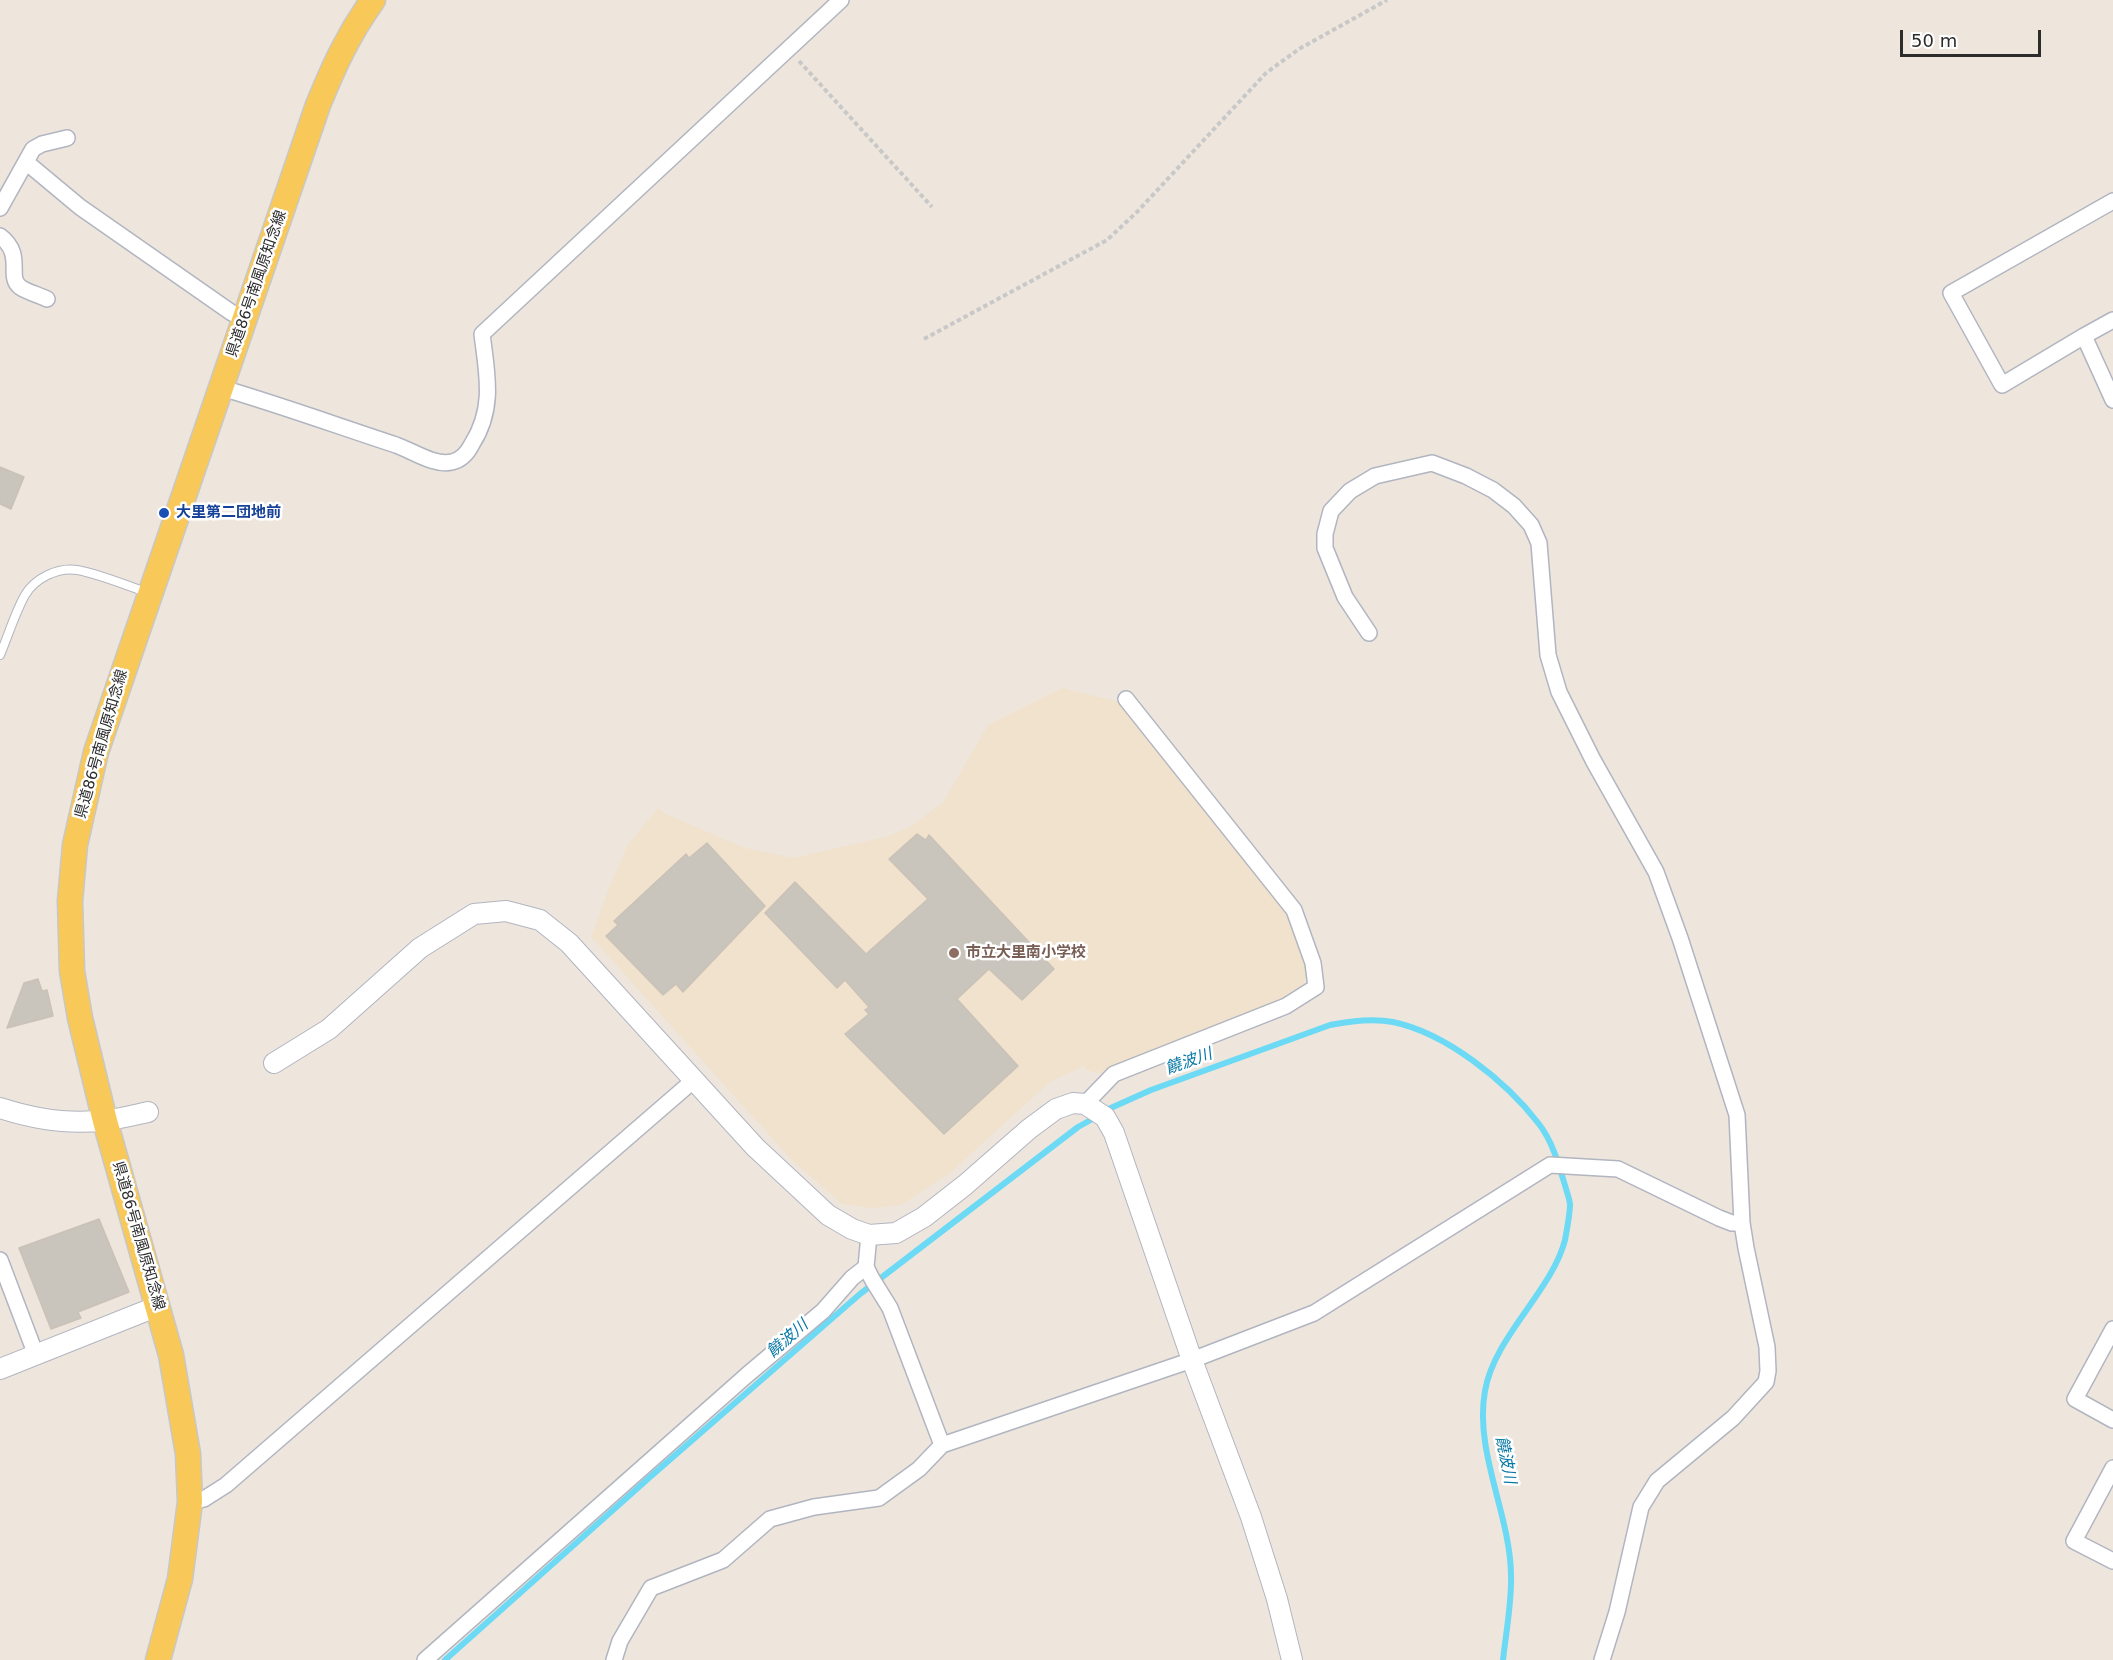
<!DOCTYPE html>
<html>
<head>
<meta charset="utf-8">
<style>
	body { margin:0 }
	#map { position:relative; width:2113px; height:1660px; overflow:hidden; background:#eee6dd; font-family:"DejaVu Sans",sans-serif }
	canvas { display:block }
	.scale { position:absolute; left:1900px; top:30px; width:141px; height:27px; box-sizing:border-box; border:3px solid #2c2c2c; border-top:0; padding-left:8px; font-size:18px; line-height:21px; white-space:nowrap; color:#2c2c2c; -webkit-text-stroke:4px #fff; paint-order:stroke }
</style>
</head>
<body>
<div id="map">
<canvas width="2113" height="1660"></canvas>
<div class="scale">50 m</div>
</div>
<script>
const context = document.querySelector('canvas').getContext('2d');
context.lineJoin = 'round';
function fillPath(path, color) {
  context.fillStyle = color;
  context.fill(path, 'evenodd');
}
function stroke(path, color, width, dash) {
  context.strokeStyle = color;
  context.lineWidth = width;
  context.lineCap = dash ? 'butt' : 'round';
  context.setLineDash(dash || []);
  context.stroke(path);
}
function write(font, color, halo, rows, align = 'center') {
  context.font = font + ' "DejaVu Sans","Noto Sans JP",sans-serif';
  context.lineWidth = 5;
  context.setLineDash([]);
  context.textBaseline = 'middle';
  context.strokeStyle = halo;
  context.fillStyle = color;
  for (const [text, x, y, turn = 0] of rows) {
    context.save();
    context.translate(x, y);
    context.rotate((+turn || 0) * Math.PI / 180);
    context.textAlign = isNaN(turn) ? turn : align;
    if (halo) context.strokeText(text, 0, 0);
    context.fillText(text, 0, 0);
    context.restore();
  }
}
fillPath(new Path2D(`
	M1062 688 1119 702 1288 915 1308 969 1302 987 1285 1000 1105 1075 1087 1070 1084 1066 1050 1082 950 1173 901 1205 872 1208 842 1204 790 1158 591 937 607 893 627 846 658 808 664 813 745 848 794 858 889 836 911 826 943 802 988 725Z`), '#f0e2cc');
stroke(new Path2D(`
	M1104 1111 1151 1090 1330 1025C1350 1021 1372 1018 1393 1022 1446 1033 1506 1081 1539 1124 1552 1141 1558 1162 1564 1182 1566 1189 1569 1197 1570 1204 1570 1214 1567 1229 1565 1240 1552 1291 1494 1337 1485 1391 1474 1451 1510 1514 1511 1574 1512 1602 1506 1632 1503 1660
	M445 1660 650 1477 860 1294 1078 1127 1096 1117`), '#6cd9f5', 6);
const building = new Path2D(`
	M0 467 24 477 11 509 0 504Z
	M917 834 926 840 929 835 1054 969 1022 1000 989 969 957 999 1018 1066 944 1134 845 1034 869 1014 865 1010 869 1007 845 980 837 988 765 913 795 882 866 954 928 899 889 859Z
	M707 843 765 906 683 992 676 984 663 995 606 936 618 925 614 921 686 854 689 858Z
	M38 979 42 991 47 990 53 1016 7 1028 24 983Z
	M99 1219 129 1292 78 1312 81 1318 51 1329 19 1248Z`);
fillPath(building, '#c9c4bc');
stroke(building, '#cac2b7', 1.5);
const service = new Path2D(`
	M0 655C8 636 15 613 25 595 35 578 58 567 77 570 96 573 129 586 148 593`);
const minor = new Path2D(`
	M26 162 80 207 232 313 245 320
	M0 208 33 149 42 144 67 138
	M0 236C25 255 6 276 20 287 27 292 39 295 47 299
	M2113 320 2084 336 2113 400
	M2084 336 2002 385 1951 293 2113 201
	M222 388C280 405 338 426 396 445 413 451 434 466 452 462 461 460 468 452 472 444 495 408 487 374 482 334L841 0
	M1369 633 1345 597 1325 548V534L1331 511 1350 491 1375 476 1432 463 1466 476 1493 490 1514 506 1531 525 1539 543 1548 655 1559 692 1593 760 1656 872 1680 938 1737 1115 1742 1223 1746 1248 1767 1347 1768 1371 1766 1382 1733 1418 1657 1481 1641 1507 1617 1612 1602 1660
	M1085 1104 1114 1074 1286 1006 1316 987 1313 963 1294 910 1126 699
	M0 1260 36 1355
	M866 1267 872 1279 890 1308 942 1445
	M2113 1329 2075 1399 2113 1420
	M2113 1468 2074 1541 2113 1561
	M190 1502 204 1499 226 1485 694 1080
	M425 1660 747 1375 823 1311 852 1278 866 1267 869 1235
	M614 1660 620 1641 651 1588 723 1560 770 1519 814 1507 879 1498 919 1469 942 1445 1192 1360 1314 1313 1550 1165 1618 1169 1719 1218 1732 1223H1742`);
const tertiary = new Path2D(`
	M274 1063 329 1029 420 948 474 914 506 911 540 920 569 943 755 1147 828 1215 852 1229 869 1235 896 1233 924 1217 965 1185 1029 1129 1056 1109 1073 1103 1085 1104 1105 1117 1114 1133 1192 1360 1251 1517 1277 1599 1292 1660
	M0 1108C34 1119 71 1125 106 1120 120 1119 134 1115 148 1112
	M0 1369 158 1306`);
const primary = new Path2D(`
	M158 1660 180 1579 190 1502 188 1454 171 1355 105 1121 80 1018 72 971 70 901 75 845 96 752 318 105C334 66 348 35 373 0`);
stroke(service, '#b1b5c0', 10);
stroke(minor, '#b1b5c0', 18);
stroke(tertiary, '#b1b5c0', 22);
stroke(primary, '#c8c8c8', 27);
stroke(new Path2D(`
	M799 61 932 207
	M924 339 1107 240 1138 211 1266 73 1299 49 1387 0`), '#c8c8c8', 4, [4.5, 3]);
stroke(service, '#fff', 8);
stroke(minor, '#fff', 15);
stroke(tertiary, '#fff', 20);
stroke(primary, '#f8c859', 24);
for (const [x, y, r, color] of [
	[164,513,6,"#1a4fb4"],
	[954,953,6,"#8d6e63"]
]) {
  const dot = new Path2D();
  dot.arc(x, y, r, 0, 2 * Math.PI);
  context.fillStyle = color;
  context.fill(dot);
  stroke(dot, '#fff', 2);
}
write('15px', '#2c2c2c', '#fff', [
	["県道86号南風原知念線",257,284,-71],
	["県道86号南風原知念線",102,744,-74],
	["県道86号南風原知念線",138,1236,74]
]);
write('bold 15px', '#164399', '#fff', [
	["大里第二団地前",176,513]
], 'left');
write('bold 15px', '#785e54', '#fff', [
	["市立大里南小学校",966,953]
], 'left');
write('italic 16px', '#0778a5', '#fff', [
	["饒波川",1189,1062,-20],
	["饒波川",788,1339,-41],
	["饒波川",1505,1460,79]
]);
</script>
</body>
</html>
